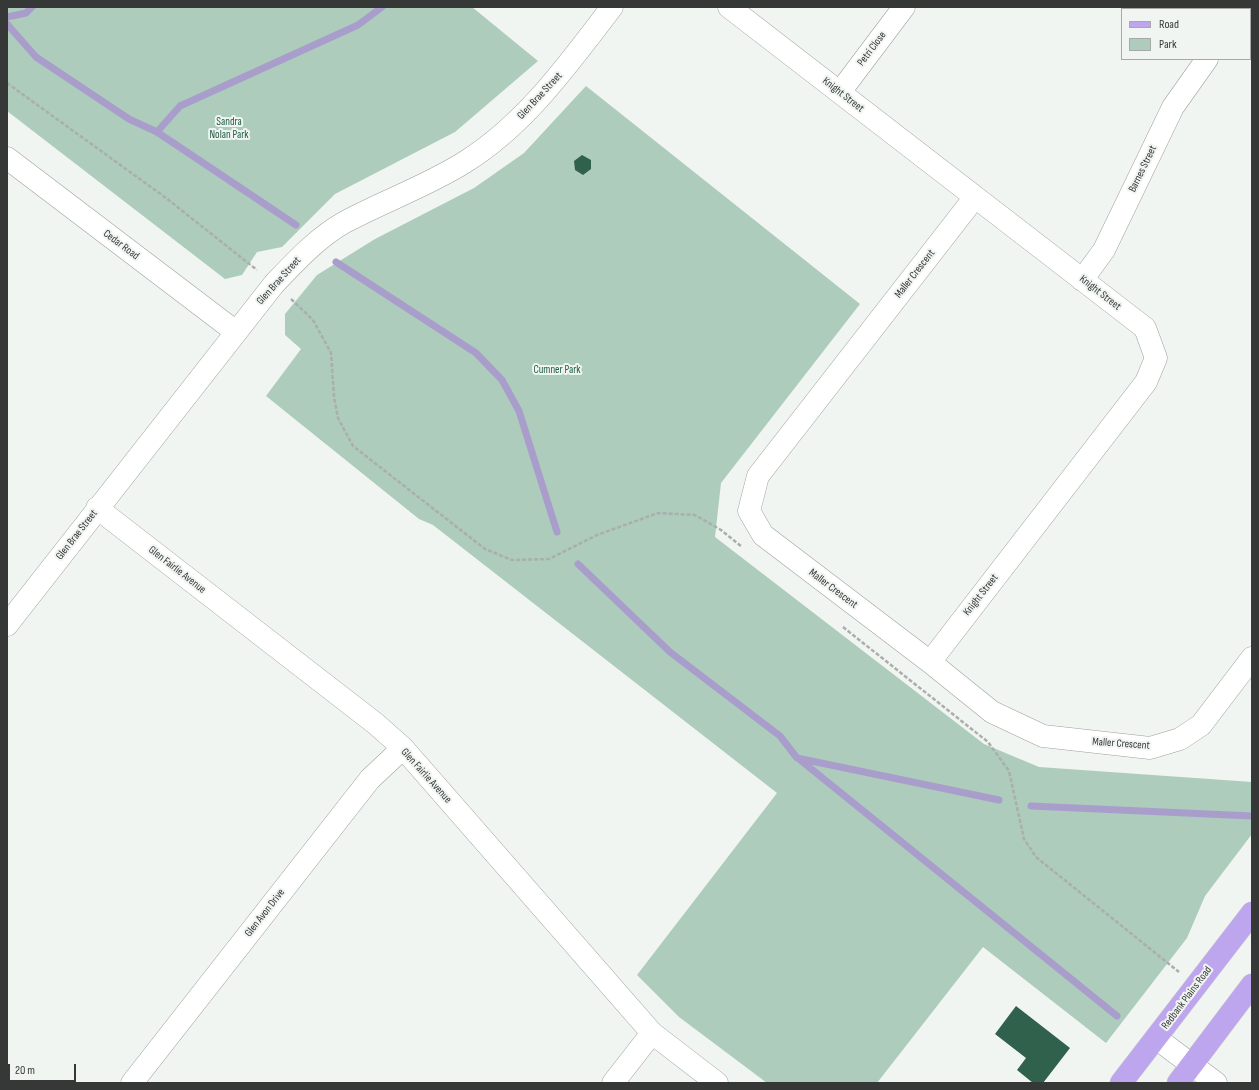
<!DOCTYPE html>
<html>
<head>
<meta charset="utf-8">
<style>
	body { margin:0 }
	#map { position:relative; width:1259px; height:1090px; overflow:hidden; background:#f0f5f2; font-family:"Sofia Sans Condensed",sans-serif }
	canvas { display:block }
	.frame { position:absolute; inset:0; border:8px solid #363837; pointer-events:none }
	.legend { position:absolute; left:1121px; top:8px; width:130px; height:52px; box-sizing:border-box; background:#f0f5f2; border:1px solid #a6a9a7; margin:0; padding:5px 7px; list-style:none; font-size:12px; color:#363837 }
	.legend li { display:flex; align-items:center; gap:8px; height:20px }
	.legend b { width:20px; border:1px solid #a6a9a7 }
	.scale { position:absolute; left:8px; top:1064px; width:68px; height:18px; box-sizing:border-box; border:2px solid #363837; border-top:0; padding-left:5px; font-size:12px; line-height:14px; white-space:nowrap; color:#363837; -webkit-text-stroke:3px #f0f5f2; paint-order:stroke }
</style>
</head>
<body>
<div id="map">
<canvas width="1259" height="1090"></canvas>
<div class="frame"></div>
<ul class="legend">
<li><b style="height:5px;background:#bea6ee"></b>Road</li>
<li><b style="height:11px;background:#adccbc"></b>Park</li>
</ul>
<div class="scale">20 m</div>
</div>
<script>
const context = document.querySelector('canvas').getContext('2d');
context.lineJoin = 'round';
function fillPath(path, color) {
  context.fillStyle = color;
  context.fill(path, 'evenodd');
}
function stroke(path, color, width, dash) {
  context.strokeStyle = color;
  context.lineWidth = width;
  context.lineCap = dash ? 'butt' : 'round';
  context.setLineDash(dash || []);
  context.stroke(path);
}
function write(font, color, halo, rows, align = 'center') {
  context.font = font + ' "Sofia Sans Condensed",sans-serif';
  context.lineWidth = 4;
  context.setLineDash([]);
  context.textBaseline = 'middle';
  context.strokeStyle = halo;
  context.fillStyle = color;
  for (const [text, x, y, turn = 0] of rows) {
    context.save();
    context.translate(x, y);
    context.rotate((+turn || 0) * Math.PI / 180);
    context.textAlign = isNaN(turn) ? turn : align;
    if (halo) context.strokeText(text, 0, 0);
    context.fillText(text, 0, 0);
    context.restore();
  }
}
fillPath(new Path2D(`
	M7 7H472L538 61 455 132 335 194 282 247 257 252 242 275 225 279 7 111Z
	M586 86 860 304 721 483 715 537 984 744 1039 767 1252 782V834L1205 896 1187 938 1106 1043 983 947 877 1083H767L679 1017 637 975 777 793 433 525 419 519 266 396 301 349 285 335V314L317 275 375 239 474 188 524 153Z`), '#adccbc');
stroke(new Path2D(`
	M7 17 26 13 32 7
	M7 24 36 57 129 119 157 132 296 225
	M157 132 180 106 358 25 382 7
	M336 262 476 353 502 380 519 411 557 532
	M578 564 670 652 780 736 797 758 999 800
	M799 759 1117 1016
	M1031 806 1252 816`), '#a99ecb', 7);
fillPath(new Path2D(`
	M582 155 591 160V169L583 175 575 170 574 161Z
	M1016 1006 1070 1048 1043 1083H1033L1017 1070 1026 1058 995 1034Z`), '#30614c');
const minor = new Path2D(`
	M729 7 1145 328 1156 358 1146 382 930 662
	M1245 9 1247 7
	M840 92 904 7
	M7 158 236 332
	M975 197 758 476 749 511 763 535 930 662 992 712 1043 736 1150 748 1180 739 1201 725 1252 658
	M1082 280 1104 250 1173 107 1207 59
	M97 508 376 724 403 748 652 1033 717 1083
	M7 625 274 284C296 261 318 237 345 222 384 201 427 186 465 162 526 124 569 63 612 7
	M132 1083 370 779 403 748
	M613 1083 652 1033`);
const tertiary = new Path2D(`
	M1156 1038 1216 1083`);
const primary = new Path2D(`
	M1121 1083 1252 913
	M1178 1083 1252 985`);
stroke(minor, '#9ca19e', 23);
stroke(tertiary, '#9ca19e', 23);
stroke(primary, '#cfcfcf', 23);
stroke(new Path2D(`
	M7 83 166 198 257 270
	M291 299 313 320 331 353 334 397 338 418 353 446 485 549 512 560 549 559 597 535 658 513 695 515 721 530 742 547
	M843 627 988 742 1009 771 1024 839 1036 857 1179 972`), '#aaaeac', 2.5, [4, 2]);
stroke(minor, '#fff', 22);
stroke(tertiary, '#fff', 22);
stroke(primary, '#bea6ee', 22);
write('11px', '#363837', '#f0f5f2', [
	["Petri Close",872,49,-53],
	["Knight Street",843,95,38],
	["Glen Brae Street",540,96,-47],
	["Barnes Street",1143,169,-64],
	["Cedar Road",121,245,37],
	["Maller Crescent",915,274,-52],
	["Glen Brae Street",279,281,-48],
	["Knight Street",1100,293,38],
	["Glen Brae Street",77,535,-52],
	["Glen Fairlie Avenue",177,570,38],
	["Maller Crescent",833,589,37],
	["Knight Street",981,595,-52],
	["Maller Crescent",1121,744,4],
	["Glen Fairlie Avenue",426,776,48],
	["Glen Avon Drive",265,913,-52],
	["Redbank Plains Road",1187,998,-53]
]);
write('11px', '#205e45', '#f0f5f2', [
	["Sandra",229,122],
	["Nolan Park",229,135],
	["Cumner Park",557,370]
]);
</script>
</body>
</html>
